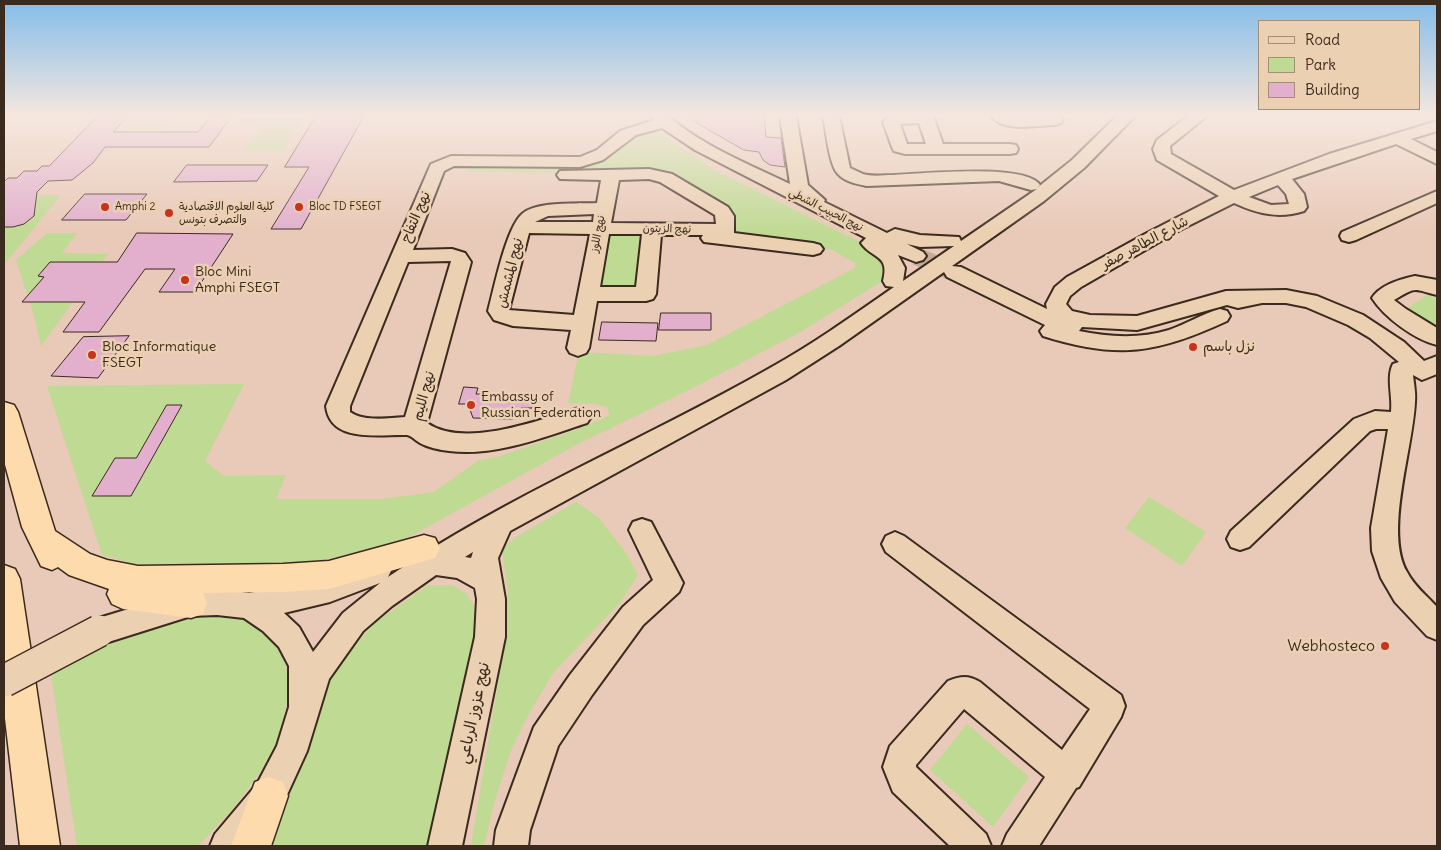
<!DOCTYPE html>
<html>
<head>
<meta charset="utf-8">
<style>
	body { margin:0 }
	#map { position:relative; width:1441px; height:850px; overflow:hidden; background:#e9c9b7; font-family:Delius,sans-serif }
	canvas { display:block }
	.frame { position:absolute; inset:0; border:5px solid #3b2a1e; pointer-events:none }
	.legend { position:absolute; left:1258px; top:20px; width:162px; height:90px; box-sizing:border-box; background:#ebd0b2; border:1px solid #a58e77; margin:0; padding:6px 9px; list-style:none; font-size:15px; color:#3b2a1e }
	.legend li { display:flex; align-items:center; gap:10px; height:25px }
	.legend b { width:25px; border:1px solid #a58e77 }
</style>
</head>
<body>
<div id="map">
<canvas width="1441" height="850"></canvas>
<div class="frame"></div>
<ul class="legend">
<li><b style="height:6px;background:#ebd0b2"></b>Road</li>
<li><b style="height:14px;background:#bfda92"></b>Park</li>
<li><b style="height:14px;background:#e2afcd"></b>Building</li>
</ul>
</div>
<script>
const context = document.querySelector('canvas').getContext('2d');
context.lineJoin = 'round';
function fillPath(path, color) {
  context.fillStyle = color;
  context.fill(path, 'evenodd');
}
function stroke(path, color, width, dash) {
  context.strokeStyle = color;
  context.lineWidth = width;
  context.lineCap = dash ? 'butt' : 'round';
  context.setLineDash(dash || []);
  context.stroke(path);
}
function write(font, color, halo, rows, align = 'center') {
  context.font = font + ' Delius,"Playpen Sans Arabic",sans-serif';
  context.lineWidth = 5;
  context.setLineDash([]);
  context.textBaseline = 'middle';
  context.strokeStyle = halo;
  context.fillStyle = color;
  for (const [text, x, y, turn = 0] of rows) {
    context.save();
    context.translate(x, y);
    context.rotate((+turn || 0) * Math.PI / 180);
    context.textAlign = isNaN(turn) ? turn : align;
    if (halo) context.strokeText(text, 0, 0);
    context.fillText(text, 0, 0);
    context.restore();
  }
}
fillPath(new Path2D(`
	M242 118H303L282 151 244 150 265 123H239Z
	M136 122H168L161 130H127Z
	M644 130 657 131 713 169 882 253 887 278 802 331 695 387 576 445 391 547 341 561 268 568 145 567 102 555 47 386 244 384 205 461 224 476 286 475 276 499H383L434 492 479 460 497 457 576 430 610 415 607 407 595 404 568 403 579 352 653 356 707 345 855 268V263L832 250 729 234 727 210 661 173 467 172 471 163 594 164 611 158 616 146Z
	M61 195 4 265V196Z
	M606 232 645 233 639 289H596Z
	M47 233H77L62 253 108 254 41 346 35 319 16 260Z
	M1428 294 1437 300V327L1406 309Z
	M1149 497 1206 532 1182 566 1125 528Z
	M576 502 598 517 626 553 638 575 620 603 553 673 527 717 510 753 493 807 484 846H471L505 641 508 592 502 549 516 537Z
	M428 585H452L467 594 478 613 477 637 434 846H272L314 724 317 686 376 622Z
	M231 615 255 624 283 649 290 690 278 740 260 773 230 812 198 846H77L50 668 134 631 185 616Z
	M967 724 1029 777 993 827 930 770Z`), '#bfda92');
const building = new Path2D(`
	M98 116H128L113 132H198L211 116H232L209 147H105L93 163 72 180 48 181 37 192 34 216 24 224 13 227H4V182L8 178H17L24 171H37L42 166H49Z
	M316 116H364L301 229H271L309 167H285Z
	M685 116H764L766 137 781 138 785 167 770 165 763 160 759 152 744 150Z
	M187 165H268L257 181 174 182Z
	M85 194H147L126 220H62Z
	M137 233 233 234 195 292H159L175 269H145L99 332H63L85 302H22L44 277 38 276 50 262H117Z
	M661 313H711V330H659Z
	M602 322 658 323 656 341 599 340Z
	M129 336 98 378 51 376 83 337Z
	M464 387 478 388 476 394 536 395 532 408H521L513 419 473 418 468 404H459Z
	M167 405H182L131 496H92L115 458H136Z`);
fillPath(building, '#e2afcd');
stroke(building, '#3b2a1e', 1);
stroke(new Path2D(`
	M916 256 954 272`), '#c6a998', 18, [18, 9]);
const minor = new Path2D(`
	M651 116H669C696 143 755 167 790 184L780 116H796L808 185 825 200 824 202 887 233 895 229 920 235 959 237 961 241 1037 189 1031 190 999 181 867 186C857 184 845 182 838 174 829 165 826 130 823 116H839L850 168 863 174C872 177 884 175 893 175 921 174 1025 163 1040 185L1037 188 1072 160 1117 116H1135L1084 168 1044 201 952 266 961 267 1047 309 1046 304 1055 287 1067 277 1147 233 1219 196 1157 160 1153 149 1157 140 1188 116H1207L1170 146 1171 154 1234 190 1329 154 1437 121V131L1411 139 1437 152V164L1396 144 1292 179 1304 194 1307 207 1304 211C1279 219 1258 214 1234 203L1180 230 1081 287 1070 296 1066 304 1072 311 1090 315 1137 316 1226 291 1286 290 1317 296 1363 315 1404 342 1424 361 1437 356V374L1422 380 1413 375C1414 384 1416 394 1415 402 1413 449 1384 532 1407 572 1414 586 1427 596 1437 607V640L1427 636 1395 602 1381 578 1372 551 1371 528 1388 429H1376L1370 431 1249 547 1240 550 1231 547 1227 539 1231 531 1354 419 1375 411 1391 412C1393 397 1386 377 1393 364L1399 362 1370 338 1348 325 1306 307 1286 303H1262L1238 308 1227 305 1137 330 1082 327 1079 331C1108 337 1140 339 1169 330 1186 324 1202 314 1220 309L1227 311 1230 316 1227 321C1157 353 1119 360 1043 336L1040 331 1045 325 947 277 944 272 839 346 786 380 510 531 498 558 505 599V637L462 846H428L475 637 477 599 475 588 457 578 436 575 392 606 363 631 329 679 307 751 281 808 249 846H210L215 834 257 784 277 746 289 707V666L279 647 263 631 244 618 217 615 191 616 99 645 89 641 85 631 89 621 191 590 217 589 249 593 266 590 330 576 377 559 387 562 391 571 388 577C508 495 644 440 770 368 813 344 854 315 894 287L886 286 883 281C890 254 872 259 861 243L866 238 695 150 662 128 636 135 603 160 580 167 454 166 444 171 413 250 452 249 465 253 471 262 427 423C464 449 539 420 579 408L587 411 591 417 587 423C544 437 495 457 449 451 440 450 427 447 420 443 415 440 412 436 407 435 380 434 330 444 326 406L431 164 451 156 580 157 597 150 620 131 654 120ZM1278 185 1286 194 1289 204 1271 205 1249 197ZM907 244 920 247 954 246 903 281 905 268 898 255 916 262 923 260 926 256 923 252ZM451 261 405 417C389 418 364 422 350 412V406L408 262ZM473 552 471 558 465 557ZM380 583 343 613 313 652 299 627 284 613 330 602Z
	M889 116H933L943 144H1010L1016 145 1018 149 1016 153 1010 154H905L894 151 892 147 883 122ZM919 123 926 144H907L900 124Z
	M991 116H1060L1063 120 1061 123 1055 125C1037 125 1004 133 991 116Z
	M649 169 672 174 728 207 734 216V233L813 243 820 245 823 249 820 253 813 255 704 242 701 238 703 235H661L656 294 653 299 646 301H597L589 348 586 353 578 356 570 353 567 348 571 330 513 326 494 320 488 311C494 289 506 228 522 214 536 201 577 204 597 203L601 180 560 179 557 175 560 171ZM649 179 660 182 715 215 716 224 611 223 619 180ZM594 214 593 222H535L548 216ZM529 233 590 234 574 315 509 310ZM609 234H642L636 287H600Z
	M1437 191V203L1356 240 1349 242 1342 240 1340 236 1342 232Z
	M1415 276 1437 280V295C1412 289 1418 286 1394 300L1406 309 1437 328V345C1415 340 1384 317 1372 298 1380 285 1401 279 1415 276Z
	M642 519 651 522 683 583 679 592 643 625 592 695 558 746 530 830 528 846H494L496 830 534 727 570 675 623 607 653 580 629 530 633 522Z
	M895 532 904 536 1121 695 1125 706 1121 717 1079 787 1076 788 1039 846H1002L1007 834 1045 777 964 709 916 765V767L986 834 991 846H950L893 792 883 767 890 746 948 681C961 676 968 675 980 682L1062 750 1090 709 886 552 882 544 886 536Z`);
const highway = new Path2D(`
	M4 402 14 405 18 412 55 531 90 554 107 560 138 566 283 564 329 561 424 535 435 538 440 548 435 558 329 589 283 592 203 593 207 603 203 614 191 618 123 609 112 604 107 594 109 589 69 575 58 567 52 570 41 566 22 527 4 461Z
	M4 565 15 569 20 579 60 846H20L4 710Z
	M269 777 283 782 288 796 271 846H231L255 782Z`);
stroke(minor, '#3b2a1e', 4);
stroke(highway, '#3b2a1e', 3);
fillPath(minor, '#ebd0b2');
fillPath(highway, '#fedbac');
const minorBridge = new Path2D(`
	M4 681 99 631`);
stroke(minorBridge, '#3b2a1e', 34, []);
stroke(minorBridge, '#ebd0b2', 31);
const sky = context.createLinearGradient(0, 0, 0, 235);
sky.addColorStop(0, '#83bce9');
sky.addColorStop(0.49, '#f5e7df');
sky.addColorStop(1, '#f5e7df00');
context.fillStyle = sky;
context.fillRect(0, 0, 1441, 235);
for (const [x, y, r, color] of [
	[105,207,5,"#c8321e"],
	[299,207,5,"#c8321e"],
	[169,213,5,"#c8321e"],
	[185,280,5,"#c8321e"],
	[1193,347,5,"#c8321e"],
	[92,355,5,"#c8321e"],
	[471,405,5,"#c8321e"],
	[1385,646,5,"#c8321e"]
]) {
  const dot = new Path2D();
  dot.arc(x, y, r, 0, 2 * Math.PI);
  context.fillStyle = color;
  context.fill(dot);
  stroke(dot, '#ebd0b2', 2);
}
write('11px', '#3b2a1e', '#ebd0b2', [
	["Amphi 2",115,207],
	["كلية العلوم الاقتصادية",179,207],
	["والتصرف بتونس",179,220],
	["Bloc TD FSEGT",309,207]
], 'left');
write('11px', '#3b2a1e', '#ebd0b2', [
	["نهج الحبيب الشطي",826,210,27],
	["نهج الزيتون",667,229,1],
	["نهج اللوز",598,234,-79]
]);
write('14px', '#3b2a1e', '#ebd0b2', [
	["نهج التفاح",416,217,-67],
	["شارع الطاهر صفر",1145,243,-28],
	["نهج المشمش",510,273,-76],
	["نهج الليم",424,396,-75]
]);
write('14px', '#3b2a1e', '#ebd0b2', [
	["Bloc Mini",195,272],
	["Amphi FSEGT",195,288],
	["Bloc Informatique",102,347],
	["FSEGT",102,363],
	["نزل باسم",1203,347],
	["Embassy of",481,397],
	["Russian Federation",481,413]
], 'left');
write('16px', '#3b2a1e', '#ebd0b2', [
	["Webhosteco",1375,646]
], 'right');
write('16px', '#3b2a1e', '#ebd0b2', [
	["نهج عزوز الرباعي",474,713,-78]
]);
</script>
</body>
</html>
